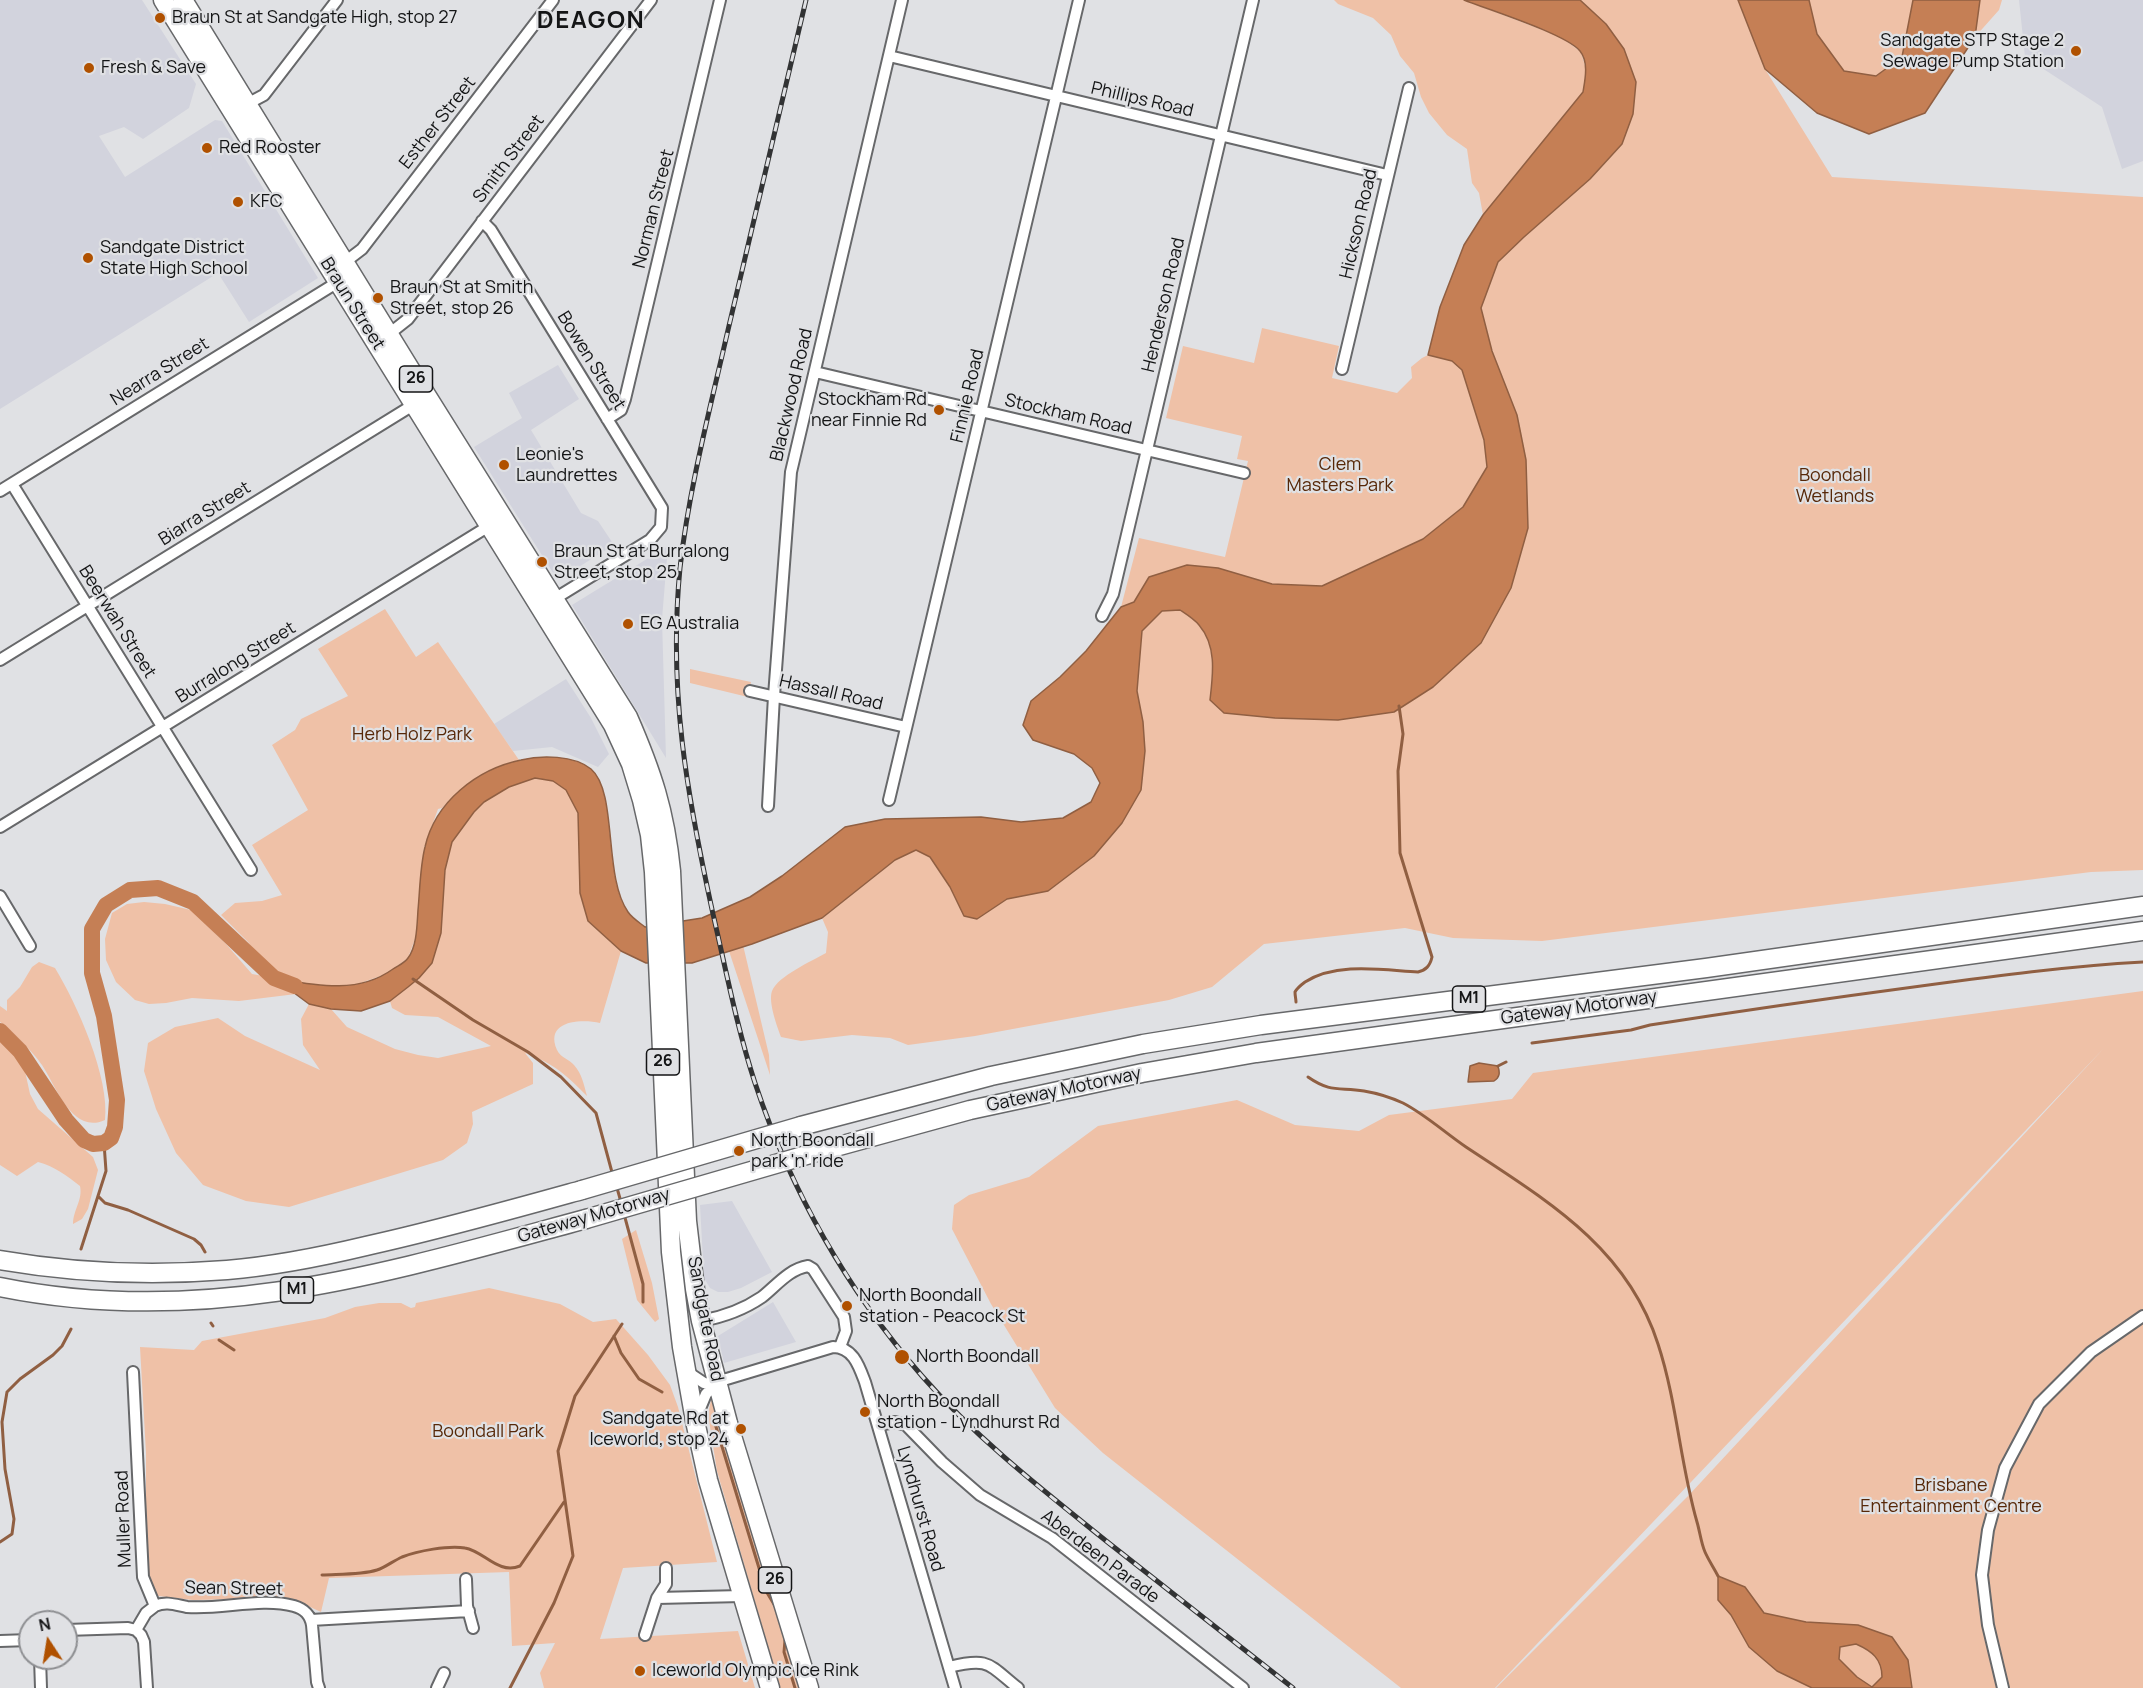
<!DOCTYPE html>
<html>
<head>
<meta charset="utf-8">
<style>
	body { margin:0 }
	#map { position:relative; width:2143px; height:1688px; overflow:hidden; background:#e0e1e4; font-family:Manrope,sans-serif }
	canvas { display:block }
	.north { position:absolute; left:18px; top:1610px; width:60px; height:60px; box-sizing:border-box; background:#e0e1e4; border:2px solid #8e8f92; border-radius:50%; rotate:348deg; font-size:16px; font-weight:700; line-height:24px; text-align:center; color:#141516 }
	.north::after { content:''; display:block; margin:auto; width:21px; height:27px; background:#b05100; clip-path:polygon(50% 0,100% 100%,50% 72%,0 100%) }
</style>
</head>
<body>
<div id="map">
<canvas width="2143" height="1688"></canvas>
<div class="north">N</div>
</div>
<script>
const context = document.querySelector('canvas').getContext('2d');
context.lineJoin = 'round';
function fillPath(path, color) {
  context.fillStyle = color;
  context.fill(path, 'evenodd');
}
function stroke(path, color, width, dash) {
  context.strokeStyle = color;
  context.lineWidth = width;
  context.lineCap = dash ? 'butt' : 'round';
  context.setLineDash(dash || []);
  context.stroke(path);
}
function write(font, color, halo, rows, align = 'center') {
  context.font = font + ' Manrope,sans-serif';
  context.lineWidth = 4.5;
  context.setLineDash([]);
  context.textBaseline = 'middle';
  context.strokeStyle = halo;
  context.fillStyle = color;
  for (const [text, x, y, turn = 0] of rows) {
    context.save();
    context.translate(x, y);
    context.rotate((+turn || 0) * Math.PI / 180);
    context.textAlign = isNaN(turn) ? turn : align;
    if (halo) context.strokeText(text, 0, 0);
    context.fillText(text, 0, 0);
    context.restore();
  }
}
fillPath(new Path2D(`
	M0 0H142L196 84 189 108 143 139 124 127 99 136 125 177 215 120 222 121 318 278 249 322 218 273 0 409Z
	M2019 0H2143V161L2122 169 2102 107 2025 57Z
	M558 365 579 399 531 430 581 513 598 521 614 545 561 578 555 576 474 447 522 418 509 393Z
	M668 546 662 619 666 758 572 605Z
	M566 679 591 718 609 754 598 767 552 747 513 751 494 724Z
	M732 1201 772 1272 741 1288 728 1292H718L710 1288 704 1278 700 1205Z
	M773 1302 796 1342 724 1363 718 1336Z`), '#d2d3dd');
fillPath(new Path2D(`
	M1334 0H1464L1561 37 1581 52 1587 73 1583 92 1483 215 1479 193 1472 183 1467 149 1447 135 1429 113 1421 97 1414 73 1400 56 1391 35 1373 18 1338 4Z
	M1580 0H1738L1765 69 1832 177 2143 197V870L2091 872 1542 941 1453 938 1405 928 1264 944 1212 987 1169 1000 975 1036 908 1045 890 1038 852 1035 801 1041 781 1037C777 1026 768 1002 772 991 778 976 812 961 826 953L828 932 822 918 895 860 916 850 930 857 950 887 964 916 977 919 1007 899 1048 891 1143 722 1137 691 1142 631 1162 611 1180 610C1186 614 1194 619 1199 625 1217 646 1213 674 1210 700L1224 713 1275 718 1338 720 1394 712 1481 643 1492 351 1481 308 1498 262 1524 237 1590 179 1622 144 1606 24Z
	M1809 0H1913L1902 57 1876 76 1844 71 1817 34Z
	M1980 0H2002L1999 10 1975 37Z
	M1262 328 1339 346 1332 378 1397 393 1412 378 1411 367 1422 358 1428 355 1453 361 1462 370 1484 440 1487 467 1463 507 1423 539 1322 586 1272 584 1218 568 1149 577 1134 602 1121 607 1139 538 1225 557 1248 461 1237 459 1242 436 1166 418 1183 346 1254 363Z
	M385 609 416 657 438 642 519 760C487 767 464 786 442 808L438 809 424 848 416 936 408 958 386 974 355 985 327 987 276 979 296 994 239 1001 192 998 166 1003 149 1004 135 1000 116 982 106 960 105 939 112 913 127 904 144 902 165 904 191 910 226 944 252 974 274 978 248 942 221 915 235 903 262 901 282 895 252 845 308 810 272 745 295 730 301 719 348 696 318 649Z
	M690 669 751 682 748 697 690 683Z
	M535 778 553 781 567 790 578 813 580 893 588 921 621 951 600 1023C582 1019 544 1020 557 1050 561 1058 569 1059 574 1065 582 1074 584 1085 587 1096 565 1074 555 1064 525 1053L533 1063V1084L472 1112 473 1124 467 1143 443 1160 289 1207 246 1201 203 1185 176 1153 156 1109 144 1071 148 1043 175 1027 218 1018 245 1036 320 1070 303 1045 301 1019 309 1004 331 1009 347 1027 395 1049 418 1055 438 1058 491 1046 438 1017 405 1015 392 1008 390 1001 419 978 441 933 445 870 451 842 474 812 484 802 509 787Z
	M743 945 769 1055 770 1075 729 951Z
	M39 962 55 968C77 1004 110 1078 105 1120 72 1135 56 1086 42 1065 34 1053 12 1031 0 1022V1006L7 1011V1000L20 987 32 967Z
	M2143 991V1688H1496L1689 1495 2105 1047 1495 1688H1401L1103 1453 1055 1408 991 1304 952 1229 954 1205 969 1195 1029 1177 1098 1126 1237 1100 1295 1125 1359 1131 1389 1115 1512 1099 1533 1073Z
	M0 1038 23 1062 30 1094 38 1109 93 1157 98 1170 88 1209 82 1219 73 1224C73 1210 83 1200 80 1186 67 1176 54 1166 38 1162L17 1176 0 1165Z
	M636 1230 652 1283 659 1319 655 1322 637 1300 622 1239Z
	M489 1288 560 1304 593 1322 616 1319 648 1355 670 1385 678 1407 717 1562 623 1568 600 1639 738 1631 755 1688H544L540 1673 555 1643 512 1646 509 1572 329 1578 321 1612 295 1600 283 1598 193 1600 158 1596 146 1580V1453L140 1347 194 1350 202 1341 325 1318 355 1307 379 1303H401L411 1308 415 1307 416 1303Z
	M711 1400 715 1402 804 1688H780L717 1471 708 1414Z`), '#efc1a7');
const water = new Path2D(`
	M1464 0H1580L1606 24 1624 49 1636 82 1633 114 1622 144 1590 179 1524 237 1498 262 1481 308 1492 351 1517 415 1526 460 1528 528 1511 588 1481 643 1433 687 1394 712 1338 720 1275 718 1224 713 1210 700C1213 674 1217 646 1199 625 1194 619 1186 614 1180 610L1162 611 1142 631 1137 691 1143 722 1145 751 1141 790 1122 823 1094 856 1048 891 1007 899 977 919 964 916 950 887 930 857 916 850 895 860 822 918 752 944 692 963H646L621 951 588 921 580 893 578 813 566 790 553 781 535 778 509 787 484 802 474 812 452 842 445 870 441 933 432 963 419 978 408 987 390 1001 361 1011 331 1009 309 1004 274 978C314 985 357 995 393 969 397 966 405 963 408 958 417 946 417 925 418 910 420 889 420 867 425 847 435 802 477 769 521 760 541 755 574 755 591 769 618 792 603 877 628 912 632 918 640 923 645 927L702 918 750 897 782 876 845 827 885 819 981 817 1021 822 1063 818 1091 802 1100 783 1092 768 1074 754 1033 740 1023 725 1031 701 1060 677 1086 651 1121 607 1134 602 1149 577 1187 565 1218 568 1272 584 1322 586 1423 539 1463 507 1487 467 1484 440 1462 370 1452 361 1428 355 1440 307 1464 245 1483 215 1583 92C1585 80 1589 62 1580 51 1566 34 1489 10 1464 0Z
	M1738 0H1809L1817 34 1844 71 1876 76 1902 57 1913 0H1980L1975 37 1925 113 1869 134 1817 113 1765 69Z
	M1479 1063 1498 1066C1500 1073 1500 1077 1494 1081L1468 1082 1470 1066Z
	M1718 1576 1745 1587 1764 1613 1806 1622 1858 1625 1892 1637 1908 1660 1912 1688H1812L1777 1671 1749 1647 1731 1615 1718 1600ZM1856 1644C1872 1651 1882 1659 1882 1677L1872 1687 1857 1677 1839 1659 1840 1647Z`);
fillPath(water, '#c57f55');
stroke(water, '#905f42', 1.5);
stroke(new Path2D(`
	M413 979 473 1020 528 1052 561 1077 596 1113 613 1176
	M1296 1002C1296 999 1295 996 1295 992 1297 988 1301 985 1305 982 1337 962 1382 970 1418 972 1426 970 1430 966 1432 957L1400 853 1398 771 1403 734 1399 706
	M1532 1043 1631 1030 1650 1025C1740 1011 1831 998 1921 986 1995 976 2069 966 2143 962
	M1498 1066 1506 1062
	M1308 1077C1331 1093 1339 1087 1364 1091 1376 1093 1392 1098 1403 1103 1426 1115 1444 1132 1466 1147 1546 1200 1627 1247 1658 1344 1677 1402 1680 1463 1697 1522 1700 1532 1701 1543 1705 1552 1709 1561 1714 1568 1718 1576
	M617 1188 621 1202
	M98 1196 105 1203 128 1210 194 1239 201 1245 205 1252
	M624 1214 643 1284V1302
	M81 1249 106 1171 104 1143
	M211 1323 213 1326
	M614 1336 621 1353 639 1379 662 1392
	M219 1340 234 1350
	M713 1417 766 1591 775 1606
	M0 1542 12 1534 14 1519 5 1469 2 1422 7 1392 20 1379 53 1355 62 1346 71 1329
	M322 1575C339 1574 361 1575 377 1570 386 1567 393 1561 402 1557 417 1551 449 1545 465 1548 484 1551 498 1575 520 1566L564 1502
	M785 1640 784 1652 795 1688
	M510 1688 554 1603 573 1556 558 1451 575 1396 622 1324`), '#905f42', 3);
stroke(new Path2D(`
	M0 1031 20 1051 66 1120 84 1140 93 1144 104 1143 111 1138 115 1127 117 1100 104 1016 92 973V929L106 905 130 890 158 888 193 902 274 978 295 986`), '#c57f55', 16);
const street = new Path2D(`
	M889 56 1387 175
	M242 104H247L264 95 337 0
	M482 221 491 230 662 508 661 527 650 540 551 601
	M345 262 362 249 553 0
	M389 334 408 319 651 0
	M1342 369 1409 88
	M815 372 1244 473
	M607 419 621 410 625 399 720 0
	M12 484 251 870
	M0 491 338 282
	M1102 616 1113 594 1253 0
	M0 660 418 402
	M750 691 906 727
	M889 800 1079 0
	M768 806 774 696 791 472 902 0
	M0 827 489 526
	M0 896 30 946
	M701 1321C723 1317 743 1310 762 1297 776 1286 789 1269 808 1266L813 1269 844 1317 846 1331 840 1347
	M686 1371 704 1383 710 1384 833 1347C853 1347 859 1366 865 1382L955 1688
	M133 1372 143 1577 155 1606 146 1613 136 1630
	M696 1418 706 1394 717 1383
	M878 1425 895 1422 906 1425 942 1462 980 1495 1052 1538 1243 1688
	M466 1579 467 1606 473 1628
	M657 1598 666 1584V1568
	M155 1606C166 1601 176 1605 187 1607 221 1610 261 1597 294 1606 304 1609 310 1614 312 1625L317 1682 319 1688
	M311 1620 469 1611
	M66 1630 128 1628 136 1630
	M136 1630 141 1635 144 1642 147 1688
	M645 1635 657 1598 742 1596
	M0 1641 30 1640
	M40 1658 41 1688
	M949 1667C989 1657 988 1664 1018 1688
	M437 1688 444 1673
	M2003 1688 1988 1625 1982 1575 1988 1530 2005 1468 2039 1404 2091 1352 2143 1316`);
const highway = new Path2D(`
	M163 0 613 725 631 764 642 800 650 835 654 872 671 1252 682 1347 695 1421 708 1480 770 1688
	M183 0 415 377 628 717C652 772 665 811 671 871L687 1221 695 1289 701 1321 728 1423 809 1688
	M801 1126 991 1076 1143 1044 1261 1025 1706 968 2143 906
	M810 1154 970 1110 1142 1073 1256 1053 2143 931
	M0 1260C75 1273 151 1276 227 1270 274 1266 320 1257 366 1246 439 1230 510 1210 582 1190
	M0 1287C207 1329 389 1272 586 1219`);
stroke(street, '#67686a', 14);
stroke(highway, '#67686a', 21);
stroke(street, '#fff', 10);
stroke(highway, '#fff', 18);
const rail = new Path2D(`
	M806 0C780 110 754 220 728 330 710 409 689 488 680 568 668 691 687 795 713 914 726 970 737 1028 755 1083 791 1191 848 1291 922 1376 978 1440 1044 1491 1110 1544 1171 1592 1232 1640 1293 1688`);
stroke(rail, '#323334', 5);
stroke(rail, '#e0e1e4', 3, [9]);
const highwayBridge = new Path2D(`
	M582 1190 801 1126
	M586 1219 810 1154`);
stroke(highwayBridge, '#67686a', 21, []);
stroke(highwayBridge, '#fff', 18);
for (const [x, y, r, color] of [
	[160,18,6,"#b05100"],
	[2076,51,6,"#b05100"],
	[89,68,6,"#b05100"],
	[207,148,6,"#b05100"],
	[238,202,6,"#b05100"],
	[88,258,6,"#b05100"],
	[378,298,6,"#b05100"],
	[939,410,6,"#b05100"],
	[504,465,6,"#b05100"],
	[542,562,6,"#b05100"],
	[628,624,6,"#b05100"],
	[739,1151,6,"#b05100"],
	[847,1306,6,"#b05100"],
	[902,1357,8,"#b05100"],
	[865,1412,6,"#b05100"],
	[741,1429,6,"#b05100"],
	[640,1671,6,"#b05100"]
]) {
  const dot = new Path2D();
  dot.arc(x, y, r, 0, 2 * Math.PI);
  context.fillStyle = color;
  context.fill(dot);
  stroke(dot, '#e0e1e4', 2);
}
for (const [x, y, w] of [
	[416,379,33],
	[1469,999,33],
	[663,1062,33],
	[297,1290,33],
	[775,1580,33]
]) {
  const box = new Path2D();
  box.roundRect(x - w / 2, y - 13, w, 26, 4.5);
  context.fillStyle = '#e0e1e4';
  context.fill(box);
  stroke(box, '#141516', 1.5);
}
write('bold 16px', '#141516', null, [
	["26",416,379],
	["M1",1469,999],
	["26",663,1062],
	["M1",297,1290],
	["26",775,1580]
]);
write('18px', '#141516', '#e0e1e4', [
	["Braun St at Sandgate High, stop 27",172,18],
	["Sandgate STP Stage 2",2064,41,"right"],
	["Sewage Pump Station",2064,62,"right"],
	["Fresh & Save",101,68],
	["Red Rooster",219,148],
	["KFC",250,202],
	["Sandgate District",100,248],
	["State High School",100,269],
	["Braun St at Smith",390,288],
	["Street, stop 26",390,309],
	["Stockham Rd",927,400,"right"],
	["near Finnie Rd",927,421,"right"],
	["Leonie's",516,455],
	["Laundrettes",516,476],
	["Braun St at Burralong",554,552],
	["Street, stop 25",554,573],
	["EG Australia",640,624],
	["North Boondall",751,1141],
	["park 'n' ride",751,1162],
	["North Boondall",859,1296],
	["station - Peacock St",859,1317],
	["North Boondall",916,1357],
	["North Boondall",877,1402],
	["station - Lyndhurst Rd",877,1423],
	["Sandgate Rd at",729,1419,"right"],
	["Iceworld, stop 24",729,1440,"right"],
	["Iceworld Olympic Ice Rink",652,1671]
], 'left');
write('18px', '#141516', '#e0e1e4', [
	["Phillips Road",1142,100,13],
	["Esther Street",438,123,-52],
	["Smith Street",509,159,-53],
	["Norman Street",654,209,-76],
	["Hickson Road",1359,224,-77],
	["Braun Street",352,304,58],
	["Henderson Road",1164,305,-77],
	["Bowen Street",591,361,58],
	["Nearra Street",160,372,-32],
	["Blackwood Road",792,395,-77],
	["Finnie Road",968,396,-77],
	["Stockham Road",1068,415,13],
	["Biarra Street",205,514,-32],
	["Beerwah Street",117,622,58],
	["Burralong Street",236,663,-32],
	["Hassall Road",831,693,13],
	["Gateway Motorway",1579,1008,-8],
	["Gateway Motorway",1064,1090,-12],
	["Gateway Motorway",594,1216,-16],
	["Sandgate Road",705,1319,79],
	["Lyndhurst Road",920,1509,74],
	["Muller Road",124,1519,-92],
	["Aberdeen Parade",1100,1557,37],
	["Sean Street",234,1589,1]
]);
write('18px', '#572808', '#e0e1e4', [
	["Clem",1340,465],
	["Masters Park",1340,486],
	["Boondall",1835,476],
	["Wetlands",1835,497],
	["Herb Holz Park",412,735],
	["Boondall Park",488,1432],
	["Brisbane",1951,1486],
	["Entertainment Centre",1951,1507]
]);
context.letterSpacing = '1.5px';
write('bold 24px', '#141516', '#e0e1e4', [
	["DEAGON",591,21]
]);
context.letterSpacing = '0px';
</script>
</body>
</html>
